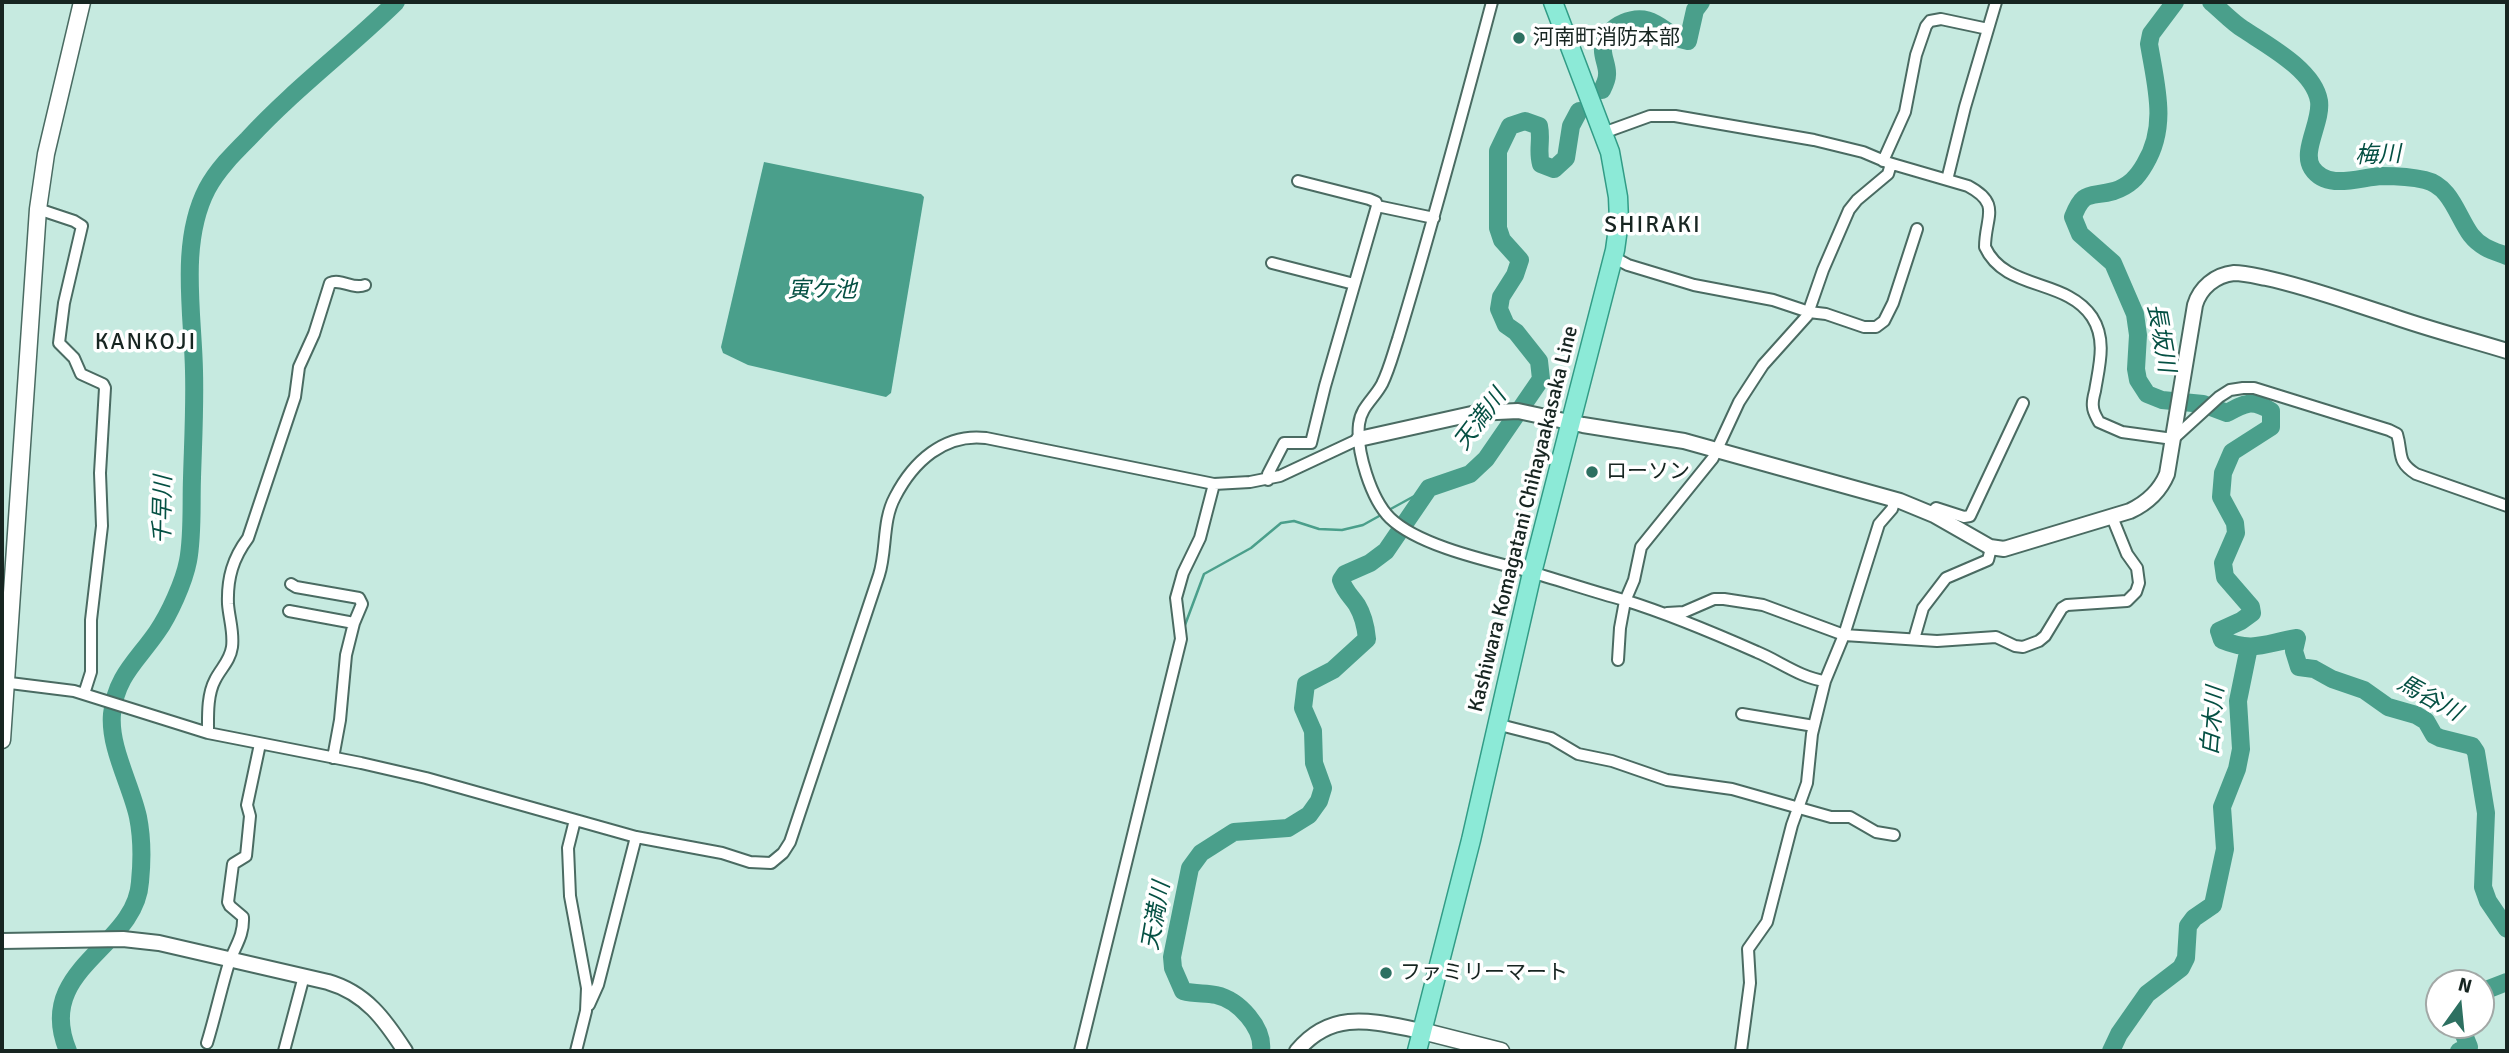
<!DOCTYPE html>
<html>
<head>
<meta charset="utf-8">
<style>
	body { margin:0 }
	#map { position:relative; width:2509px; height:1053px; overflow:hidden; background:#c6eae0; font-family:Signika,sans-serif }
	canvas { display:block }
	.frame { position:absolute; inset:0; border:4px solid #172521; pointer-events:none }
	.north { position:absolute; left:2425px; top:969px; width:70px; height:70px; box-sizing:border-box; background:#fff; border:2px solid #a2a8a6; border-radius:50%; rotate:15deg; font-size:19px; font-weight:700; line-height:28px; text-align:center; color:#172521 }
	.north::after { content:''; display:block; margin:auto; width:24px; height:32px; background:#2d7061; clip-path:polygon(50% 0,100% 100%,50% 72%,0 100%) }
</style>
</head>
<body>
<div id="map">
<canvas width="2509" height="1053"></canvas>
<div class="frame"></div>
<div class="north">N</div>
</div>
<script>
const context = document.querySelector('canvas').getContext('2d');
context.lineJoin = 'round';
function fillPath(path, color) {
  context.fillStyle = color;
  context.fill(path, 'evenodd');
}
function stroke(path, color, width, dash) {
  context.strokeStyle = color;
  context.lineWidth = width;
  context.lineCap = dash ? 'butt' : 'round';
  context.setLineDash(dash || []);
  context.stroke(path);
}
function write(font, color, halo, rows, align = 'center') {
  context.font = font + ' Signika,"Noto Sans JP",sans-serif';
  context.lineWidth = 7;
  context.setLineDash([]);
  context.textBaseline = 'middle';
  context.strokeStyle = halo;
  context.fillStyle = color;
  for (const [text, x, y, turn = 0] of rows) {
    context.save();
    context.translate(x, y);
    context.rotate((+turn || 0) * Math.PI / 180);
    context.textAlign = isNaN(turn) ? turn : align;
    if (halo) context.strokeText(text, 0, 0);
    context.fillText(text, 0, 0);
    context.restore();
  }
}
fillPath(new Path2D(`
	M764 162 921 194 924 197 891 393 886 397 748 365 723 353 721 347Z`), '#4a9f8b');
stroke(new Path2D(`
	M1387 511 1429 488
	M1185 625 1204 574 1251 548 1281 523 1294 521 1319 529 1342 530 1363 525 1381 515`), '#4a9f8b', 2.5);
stroke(new Path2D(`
	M2175 2 2151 34 2149 44C2156 86 2168 126 2145 164 2137 178 2129 186 2114 191 2089 198 2084 189 2073 217L2080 234 2113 263 2135 314 2138 335 2136 369 2138 380 2147 394 2162 400 2203 404 2227 413C2245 403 2252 399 2271 411V427L2232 452 2223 473 2221 497 2235 523 2236 533 2223 563 2225 577 2251 607 2252 613 2241 621 2219 631 2222 640C2253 653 2266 643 2297 638L2294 651 2299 667 2314 669 2332 679 2364 690 2388 707 2416 715 2426 721 2434 735 2440 738 2472 746 2476 752 2486 813 2483 887 2488 901 2507 929
	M2211 2C2222 11 2232 22 2243 29 2267 45 2314 70 2319 101 2322 122 2301 151 2312 168 2327 191 2360 177 2382 176 2395 176 2412 177 2425 180 2451 186 2457 216 2471 235 2481 248 2494 251 2507 256
	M1602 90C1604 86 1607 80 1607 75 1608 66 1602 57 1603 48 1605 36 1613 27 1623 23 1655 9 1665 38 1688 41L1695 10 1701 2
	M2481 992 2507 982
	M68 1051C33 968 136 948 140 882 142 862 142 837 138 817 131 785 109 747 112 714 116 676 137 661 157 632 169 615 184 582 188 561 193 535 191 505 192 478 193 443 195 407 194 371 193 314 179 243 207 189 217 170 233 154 248 139 294 89 348 49 396 2
	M1261 1051C1264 1028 1239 1000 1216 995 1205 993 1194 994 1183 991L1173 968 1172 957 1190 868 1201 853 1234 832 1288 828 1309 815 1319 801 1323 788 1314 763 1313 731 1303 708 1306 684 1333 670 1367 639C1366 628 1363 615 1357 605 1351 596 1345 592 1341 580L1345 574 1370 563 1386 551 1429 488 1470 474 1486 459 1541 379 1539 361 1516 332 1506 325 1499 309 1501 297 1515 275 1520 260 1502 240 1498 228V151L1510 126 1525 121 1539 126C1542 140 1537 151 1541 164L1554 169 1566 158 1571 126 1579 111
	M2111 1051 2119 1034 2147 994 2181 968 2186 958 2188 926 2194 918 2213 905 2225 849 2222 807 2237 769 2241 749 2238 701 2249 647
	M2459 1051 2469 1047 2460 1025`), '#4a9f8b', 18);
const minor = new Path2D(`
	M1492 2C1462 115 1432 227 1398 339 1393 354 1389 370 1382 384 1374 399 1361 407 1359 424 1356 451 1371 499 1390 518 1419 546 1489 561 1527 571 1559 580 1591 591 1624 600 1669 614 1714 633 1757 652 1779 661 1801 678 1825 681
	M1603 133 1650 116H1675L1814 140 1863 152 1889 163 1968 186C2002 204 1985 217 1985 247 2005 291 2066 278 2092 317 2107 340 2099 366 2095 391 2094 395 2092 402 2093 407 2093 412 2097 418 2099 422L2122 432 2173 439 2219 397 2230 390 2243 388H2254L2389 430 2397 434C2403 454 2396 461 2416 474L2507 506
	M1883 161 1905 112 1916 55 1926 26 1930 21 1941 19 1988 29
	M1947 180 1965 107 1996 2
	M1298 181 1369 199 1376 202 1377 206 1434 218
	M38 209 74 221 82 226 64 303 59 343 74 358 81 374 103 384 105 388 100 473 102 526 91 620V672L84 694
	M1613 257 1628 265 1694 285 1773 300 1809 312 1826 314 1864 327H1876L1884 321 1893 303 1917 229
	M1272 263 1354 284
	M1268 480V474L1284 443H1311L1325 386 1377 206
	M1931 513 1936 508 1964 517 1970 516 2023 403
	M291 584 296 587 359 598 362 604 354 623 346 655 340 720 333 758
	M289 611 354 623
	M1667 613 1684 612 1714 599H1724L1763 605 1844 635 1937 641 1996 637 2015 646 2023 647 2039 641 2045 636 2062 608 2067 605 2127 601 2136 592 2139 583 2137 568 2127 554 2112 517
	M1914 639 1923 608 1946 578 1988 560 1991 548
	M1618 660 1620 628 1625 601 1634 580 1641 547 1713 458 1739 402 1763 365 1807 316 1823 270 1849 210 1857 200 1888 174 1891 164
	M2 682 74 691 208 733 361 763 426 778 636 837 722 853 750 862 771 863 783 853 790 842C819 753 850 664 879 575 887 550 882 521 895 497 913 462 944 433 986 438L1214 484 1250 482 1280 476 1359 439
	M1742 714 1814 726
	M1496 724 1551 738 1578 754 1612 761 1667 780 1732 789 1831 817H1850L1876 832 1894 835
	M208 733C208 716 207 695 215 680 221 668 230 661 232 647 234 632 229 618 228 604 227 578 233 558 248 538L295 397 299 367 314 334 330 283C341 278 353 290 365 285
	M575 820 568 848 570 896 587 988 586 1011 576 1051
	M589 1005 598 985 636 837
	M207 1043C215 1017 221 989 229 963 235 946 244 936 243 917L230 906 228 902 233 864 246 856 250 816 247 805 260 744
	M284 1051 304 976
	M1080 1051 1181 639 1176 598 1183 573 1200 538 1214 484
	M1741 1051 1750 983 1748 949 1767 922 1792 825 1807 783 1812 734 1825 681 1844 635 1879 524 1892 509 1895 500`);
const tertiary = new Path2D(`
	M1359 439 1476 413 1518 411 1583 425 1684 441 1900 501 1934 515 1990 547 2004 549 2130 511C2147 503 2160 491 2167 474L2195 305C2200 288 2215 275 2234 273 2244 273 2256 276 2266 278 2308 287 2348 302 2389 315 2428 329 2468 339 2507 351
	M2 941 123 939 159 943 328 982C366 993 385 1020 405 1051
	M1297 1051C1333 1008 1374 1022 1422 1031`);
const secondary = new Path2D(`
	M2 740 38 209 46 154 82 2
	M1422 1031 1501 1051`);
const primary = new Path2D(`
	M1417 1051 1471 840 1532 573 1615 250 1619 221 1618 197 1610 152 1553 2`);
stroke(minor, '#4a6b62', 14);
stroke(tertiary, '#4a6b62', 18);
stroke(secondary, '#4a6b62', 19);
stroke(primary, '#319c86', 21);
stroke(minor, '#fff', 10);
stroke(tertiary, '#fff', 14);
stroke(secondary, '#fff', 16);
stroke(primary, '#8cead7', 18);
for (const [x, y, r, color] of [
	[1519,38,7,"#2d7061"],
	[1592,472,7,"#2d7061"],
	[1386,973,7,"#2d7061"]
]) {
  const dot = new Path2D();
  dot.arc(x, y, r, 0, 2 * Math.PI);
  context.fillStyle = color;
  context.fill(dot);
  stroke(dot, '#fff', 2.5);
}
write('21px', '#172521', '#fff', [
	["河南町消防本部",1533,38],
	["ローソン",1606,472],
	["ファミリーマート",1400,973]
], 'left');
write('21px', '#172521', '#fff', [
	["Kashiwara Komagatani Chihayaakasaka Line",1524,519,-76]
]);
write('italic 23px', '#055043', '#fff', [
	["梅川",2378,156,-2],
	["寅ケ池",822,291],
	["長坂川",2160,338,80],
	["天満川",1481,420,-53],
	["千早川",164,510,-89],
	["馬谷川",2429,699,29],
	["白木川",2214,721,-85],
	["天満川",1157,916,-80]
]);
context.letterSpacing = '2px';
write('23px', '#172521', '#fff', [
	["SHIRAKI",1653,226],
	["KANKOJI",146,343]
]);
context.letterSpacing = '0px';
</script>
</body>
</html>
